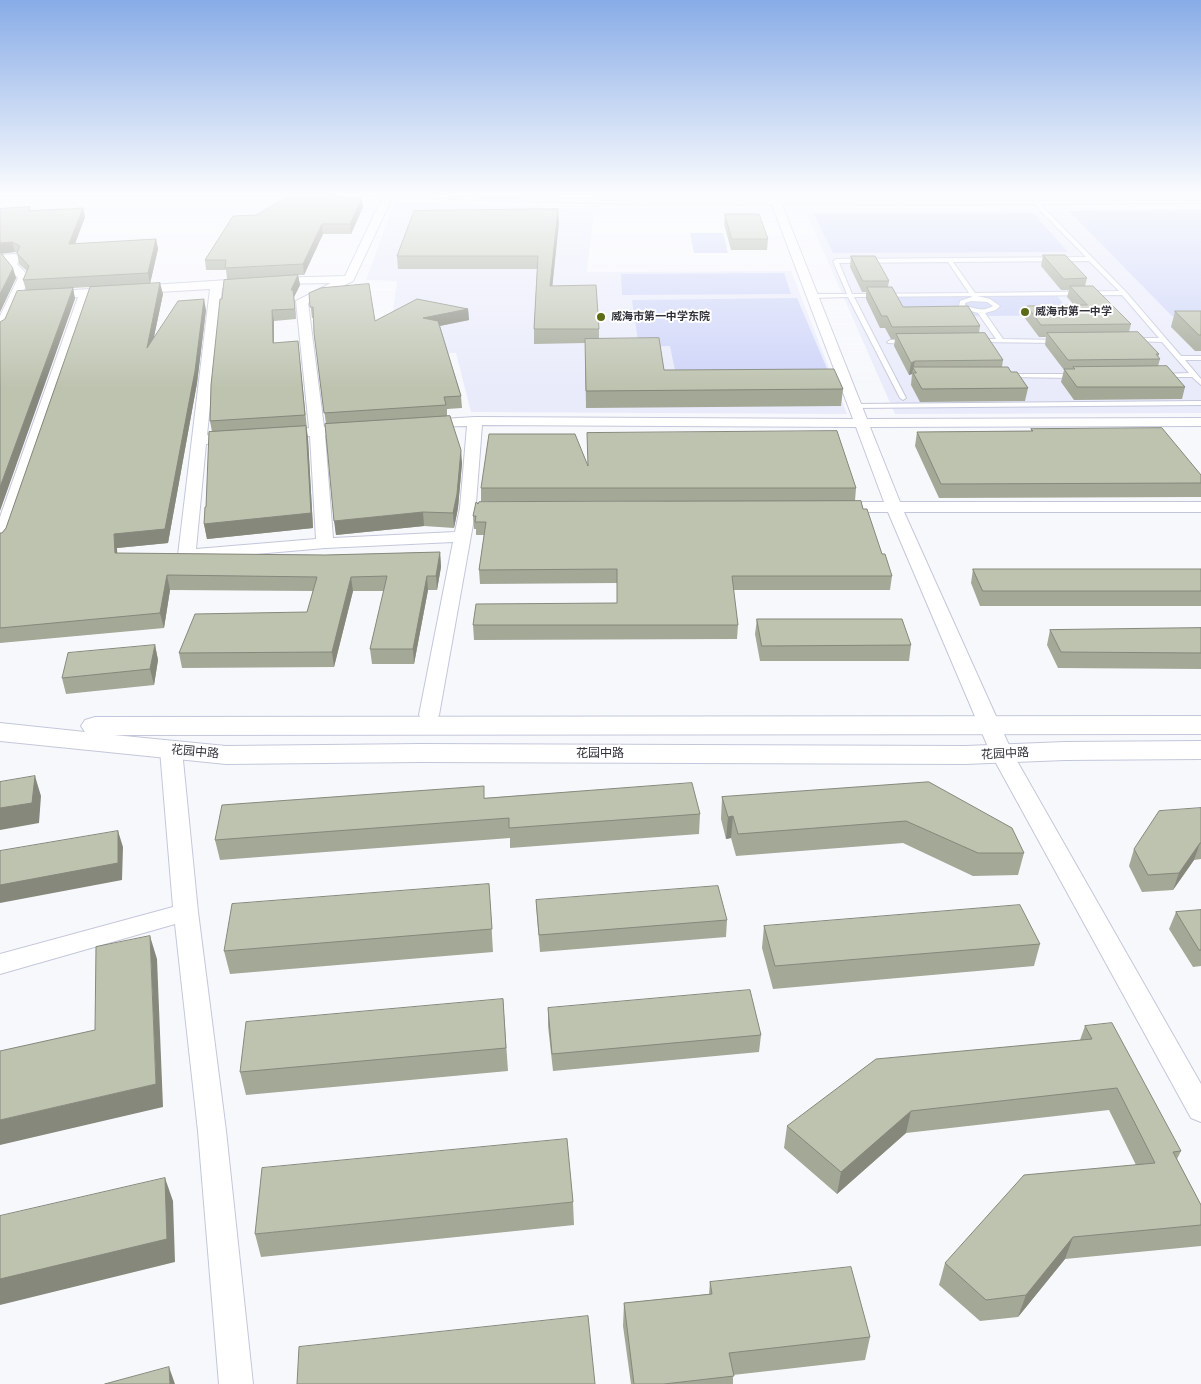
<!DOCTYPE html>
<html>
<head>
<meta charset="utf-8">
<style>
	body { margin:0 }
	canvas { display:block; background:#f7f8fc }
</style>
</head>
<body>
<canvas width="1201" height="1384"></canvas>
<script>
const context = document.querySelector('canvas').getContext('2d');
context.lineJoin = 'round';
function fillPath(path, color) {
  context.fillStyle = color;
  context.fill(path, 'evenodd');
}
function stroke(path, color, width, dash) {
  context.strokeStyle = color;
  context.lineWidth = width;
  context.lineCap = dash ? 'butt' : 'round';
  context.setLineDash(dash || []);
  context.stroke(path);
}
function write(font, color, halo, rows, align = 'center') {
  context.font = font + ' "PT Serif","Noto Sans SC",serif';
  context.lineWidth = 4;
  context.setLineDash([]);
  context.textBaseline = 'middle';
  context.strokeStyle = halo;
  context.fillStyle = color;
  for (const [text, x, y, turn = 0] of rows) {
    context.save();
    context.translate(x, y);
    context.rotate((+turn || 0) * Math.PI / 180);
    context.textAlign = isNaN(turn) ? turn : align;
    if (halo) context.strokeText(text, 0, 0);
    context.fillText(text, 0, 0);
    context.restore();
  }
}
fillPath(new Path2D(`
	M395 201 594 210 587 272 791 271 847 414 471 412 456 353 387 355 397 281 366 280Z
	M1201 210V413L895 414 806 212Z`), '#e9ebfb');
fillPath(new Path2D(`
	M1201 210V316H1172L1069 211Z
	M1033 213 1068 252 833 253 814 214Z
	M690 233H723L728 253H694Z
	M784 273 791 294 622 295 621 274Z
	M1057 296 1074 315 905 317 892 297Z
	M797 298 831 378 677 380 670 346 639 347 632 300Z`), '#ced4f9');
const lane = new Path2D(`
	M378 194 620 201H1201V203L1040 204 1126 292 1181 356H1201V360H1185L1201 379V385L1192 377H1160V375L1162 374 1189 373 1162 342 1131 341 1130 340 1133 338H1159L1122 295 977 296 990 299 1000 306 996 310 985 313 1003 339 1060 340V342L1058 343 976 342V340L978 339H996L978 313 964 309 959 306 960 301 972 297 971 296 854 297 906 398 903 400 900 398 848 297 812 298 809 296 812 294H847L833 261 836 259 1086 257 1034 204C816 204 598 208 380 195ZM1089 261 1119 291 975 293 953 262ZM948 262 969 293 852 294 839 263ZM971 301 987 302 993 306C984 312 974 309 965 305V303Z
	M890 340H908L911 342 908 344 888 343 887 342Z
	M1007 374H1075L1078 376 1075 378 1005 377V375Z
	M1201 401V405L855 408 851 406 855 404Z`);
const street = new Path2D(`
	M384 194H394L353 281 308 303 324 427 357 426 359 429 357 432 325 435 333 538 455 532 460 508 467 426 421 427 419 424 421 421 426 420 475 417 853 419 769 197 774 194 779 197 867 419 1201 418V426L870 427 900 502H1201V512H904L1013 754 1201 1084V1122L1191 1118 991 754 888 512H835L829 510 827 507 829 504 835 502H884L856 427 482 425 476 503 507 505 509 508 507 511 475 513 439 715 436 719 429 721 422 719 419 715 453 542 325 548 187 560 181 559 178 555 210 289 91 296 8 541 6 545 0 546V517L78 297 47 299 43 298 41 295 43 292 228 280 234 284 232 286 222 288 207 435 240 434 242 437 240 440 206 444 196 549 316 539 310 436 276 437 274 434 276 431 309 428 296 301 331 283 272 284 266 281 272 278 345 276Z
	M15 254 21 257 17 264 30 277 6 330 0 334V316L18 278 5 264 7 261H0V255Z
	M171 743 178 745 182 750 198 912 226 1131 253 1384H219L198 1131 175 924 0 974V954L173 907 160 750 164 745Z`);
const secondary = new Path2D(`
	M1201 716V734L114 735 226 746 421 744 965 746 1065 742 1201 741V759L1065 760 965 764 421 762 226 764 0 741V723L85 732 81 726 85 720 95 717Z`);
const primary = new Path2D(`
	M518 194H1201V200L647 201 525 198Z`);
stroke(lane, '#c4c7db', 2);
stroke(street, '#c4c7db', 2);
stroke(secondary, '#c4c7db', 2);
stroke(primary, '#c4c7db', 2);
fillPath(lane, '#fff');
fillPath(street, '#fff');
fillPath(secondary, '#fff');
fillPath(primary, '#fff');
fillPath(new Path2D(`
	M363 207 351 234H323L304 275H298L300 285 294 297 296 319 274 321V343L298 341 308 439 313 528 207 539 204 524 206 507 212 432 210 421 222 299 227 279 226 270H206L205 260 256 215Z
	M83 208 85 217 75 244 156 239 158 249 150 283 163 294 154 337 206 310 197 383 168 543 117 548V553L325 555 440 552 441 567 437 590H428L414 664H372L370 649 384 591H353L334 667 182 668 179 653 307 612 313 591 170 590 164 628 0 643V533H2L6 528 90 287 73 288 75 299 5 319 26 290 23 280 27 271 19 264 17 253 15 252 2 253 16 278 0 312V209L31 210Z
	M725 214 768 239 767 250H731L724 224Z
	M559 222 552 286 599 329V339L664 370 843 389 841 406 586 408 585 343 534 344V329L537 269H398L397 256Z
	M1043 255 1087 278 1085 286 1131 324 1129 332 1159 354 1158 357 1160 359 1158 366 1185 387 1182 399 1074 400 1061 382 1064 370 1045 345 1046 337H1039L1024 317 1027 306 1074 305 1067 297 1069 290H1061L1041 266Z
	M851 256 889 281 888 287 903 307 980 326 979 333 1003 360 1002 367 1011 372 1028 388 1025 401 920 402 911 385 912 374 909 375 894 346 895 339H891L885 328H880L866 299V292H862L850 267Z
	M309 293 375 321 468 309 469 320 440 326 461 396 462 408 447 409V416L462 463 458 508 454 528 424 526 336 535 326 424 314 333V318H312Z
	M1175 311H1201V351H1195L1171 327Z
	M1031 429 1201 475V497L939 498 915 446 917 432 1031 431Z
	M481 488H856L855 501 863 509 882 554 892 576 890 590H733L738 625 737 639 474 640 473 625 617 603V583L480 584 479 570 484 535H476V529H474L473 516 478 504 672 501H481Z
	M973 569H1201V606H980L971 583Z
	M757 619 911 645 909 661H760L755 634Z
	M1201 628V669L1058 668 1047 645 1050 630Z
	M155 645 158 660 154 685 66 694 62 678Z
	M929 782 1024 853 1018 875 973 876 903 843 736 856 731 838 726 839 721 819 722 797Z
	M484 798 700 814 699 834 510 848V838L220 860 215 840Z
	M1201 808V859L1194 860 1173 890 1142 892 1129 866 1134 849Z
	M489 884 493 952 230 974 224 951Z
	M536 900 727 920 726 937 540 952 537 917Z
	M1201 910V966L1193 967 1169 929 1176 912Z
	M764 926 1040 944 1034 966 773 989 762 948Z
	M503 999 508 1071 246 1095 240 1072Z
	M548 1008 761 1035 759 1052 553 1071 548 1026Z
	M1085 1026 1181 1151 1177 1159 1201 1205V1246L1065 1259 1018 1317 980 1321 939 1285 945 1263 1136 1165 1109 1110 906 1133 837 1194 784 1148 787 1126 1080 1040Z
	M573 1202 574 1225 261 1257 255 1234Z
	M710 1282 870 1337 865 1360 733 1375V1384H631L623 1326 624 1303 709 1294Z`), '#a3a897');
fillPath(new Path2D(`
	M362 198 363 207 351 234 350 224Z
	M83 208 85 217 71 254 69 244Z
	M558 209 559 222 551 299 550 286Z
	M322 224 323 234 304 275 303 264Z
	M156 239 158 249 150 284 148 273Z
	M12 242 15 252 0 254V243Z
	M13 268 16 278 0 312V294Z
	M298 275 300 285 294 297 296 319 291 290Z
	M160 283 163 294 149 360 147 348Z
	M73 288 75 299 0 511V487Z
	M204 299 206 310 197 383 168 543 117 548 118 567 115 553 114 534Z
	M468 309 469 320 424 329 423 318Z
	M272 310 274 321V354L273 343Z
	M915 361 912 374 909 375 911 363Z
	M306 426 308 439 313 528 207 539 204 524Z
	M461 450 462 463 458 508 454 528 453 513Z
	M423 512 424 526 336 535 334 521Z
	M440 552 441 567 437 590 436 576Z
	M167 575 170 590 164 628 160 613Z
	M427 576 428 590 414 664 413 649Z
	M351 577 353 591 334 667 332 652Z
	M155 645 158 660 154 685 150 669Z
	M35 776 41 796 39 823 0 830V808Z
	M733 816 731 838 726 839 728 817Z
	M118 831 123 847 122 880 0 903V885Z
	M1200 843 1194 860 1173 890 1179 873Z
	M150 936 157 959 163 1107 0 1145V1120L156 1084Z
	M911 1111 906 1133 837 1194 841 1172Z
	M165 1178 173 1201 175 1262 0 1305V1279Z
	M1073 1237 1065 1259 1018 1317 1026 1295Z
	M169 1367 175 1384H170Z`), '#85887b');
const building = new Path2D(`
	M292 194H317L362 198 350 224H322L303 264 225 268 226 260H205L233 216 256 215Z
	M30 207 29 211 83 208 69 244 156 239 148 273 23 280 29 266 17 253 20 246 12 242 0 243V209Z
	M558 209 550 286 596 285 599 329H534L538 256H397L414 211Z
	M725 214H759L768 239H732Z
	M0 252 13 268 0 294Z
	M1043 255H1065L1087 278 1064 279Z
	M851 256H875L889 281H863Z
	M298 275 291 290H293L295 309 272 310 273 343 298 341 305 415 210 421 211 385 220 299H222L224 280Z
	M160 283 147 348 178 301 204 299 195 371 165 529 114 534 115 553 325 555 440 552 436 576H427L413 649H370L387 576 351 577 332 652 179 653 195 614 307 612 317 577 167 575 160 613 0 628V533H2L6 528 90 287Z
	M369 284 375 321 417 299 468 309 423 318 438 321 461 396 444 397 446 405 324 413 314 333 313 307H310L309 293 321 288Z
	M1070 286H1093L1131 324 1041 325 1027 306 1087 305Z
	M867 287H892L903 307 968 306 980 326 892 327 887 316H882Z
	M73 288 0 487V322L5 319 17 291Z
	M1175 311H1201V335H1199Z
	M1138 332 1159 354H1156L1160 359 1068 360 1047 333Z
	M985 333 1003 360 915 361 911 363 896 334Z
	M659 338 664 370 834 369 843 389 586 391 585 339Z
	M1167 366 1185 387H1077L1064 369H1075L1073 367Z
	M913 367H1008L1011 372H1017L1028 388 922 389 913 373H916Z
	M450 416 461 450 457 494 453 513 423 512 334 521 325 424Z
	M306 426 311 513 204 524 205 507H206L209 432Z
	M1162 428 1201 475V483L941 484 917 432 1033 431 1031 429Z
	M837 431 856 488H481L489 434H575L588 466 587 433Z
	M861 501 863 509H867L882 554H885L892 576H732L738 625H473L476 604 617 603V569L479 570 486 522H475L476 516H473L476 502 478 504 479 502Z
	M973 569H1201V591H983Z
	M757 619H902L911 645 762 646Z
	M1201 628V653L1061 652 1050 630Z
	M155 645 150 669 62 678 68 653Z
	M35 776 32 803 0 808V782Z
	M929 782 1012 828 1024 853H978L906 821 738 834 733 816 728 817 722 797Z
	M692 783 700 814 509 828V818L215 840 222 805 484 786V798Z
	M1201 808V843H1200L1179 873 1148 875 1134 849 1159 811Z
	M118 831V863L0 885V851Z
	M489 884 492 929 224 951 232 904Z
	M718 886 727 920 539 935 536 900Z
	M1020 905 1040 944 775 966 764 926Z
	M1201 910V950H1199L1176 912Z
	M150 936 156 1084 0 1120V1051L95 1030 96 947Z
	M750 990 761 1035 552 1054 548 1008Z
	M503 999 506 1048 240 1072 246 1022Z
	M1112 1023 1181 1151 1173 1152 1201 1205V1225L1073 1237 1026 1295 986 1300 945 1263 1024 1175 1155 1163 1117 1088 911 1111 841 1172 787 1126 876 1059 1092 1039 1085 1026Z
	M567 1139 573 1202 255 1234 262 1168Z
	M165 1178 167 1239 0 1279V1216Z
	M851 1267 870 1337 729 1353 734 1376 664 1384H634L624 1303 712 1294 710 1282Z
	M588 1316 595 1384H297L299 1347Z
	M169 1367 170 1384H105Z`);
fillPath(building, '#bec3b0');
stroke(building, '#85887b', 1);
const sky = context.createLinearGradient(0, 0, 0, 388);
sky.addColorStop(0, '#88ace7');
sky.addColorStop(0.5, '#fbfcfe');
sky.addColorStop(1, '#fbfcfe00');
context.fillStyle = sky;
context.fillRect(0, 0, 1201, 388);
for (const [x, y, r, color] of [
	[1025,312,5,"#5d6c17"],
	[601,317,5,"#5d6c17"]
]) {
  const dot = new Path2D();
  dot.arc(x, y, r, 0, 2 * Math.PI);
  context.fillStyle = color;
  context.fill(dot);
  stroke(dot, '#fff', 2);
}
write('bold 11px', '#31323a', '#fff', [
	["威海市第一中学",1035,312],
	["威海市第一中学东院",611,317]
], 'left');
write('12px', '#31323a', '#fff', [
	["花园中路",195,752,5],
	["花园中路",600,754],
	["花园中路",1005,754,-3]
]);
</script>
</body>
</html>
